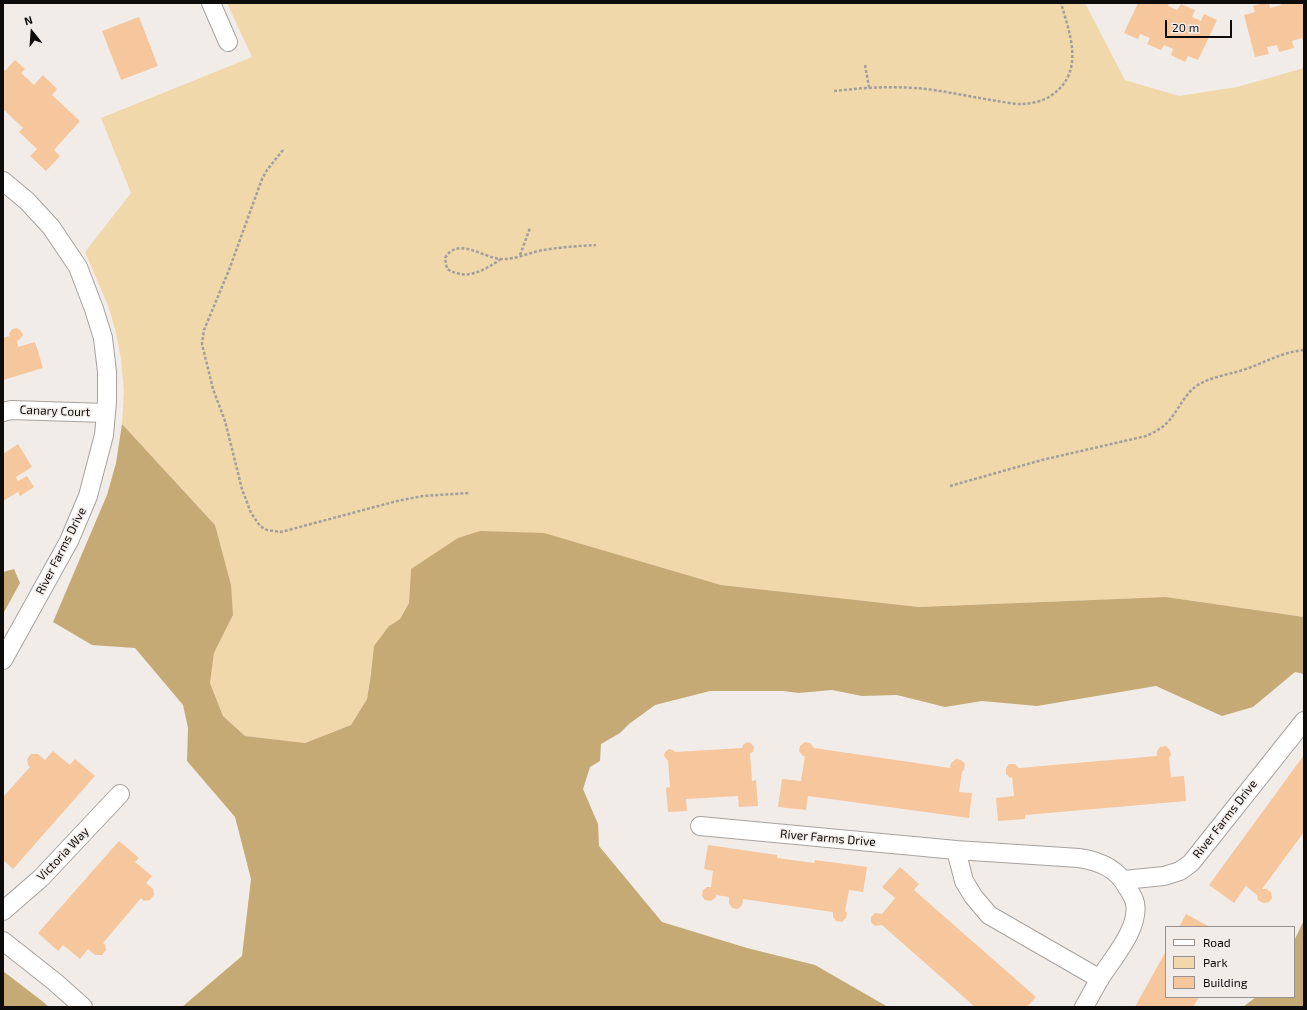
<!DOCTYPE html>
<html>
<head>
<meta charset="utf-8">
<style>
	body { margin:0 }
	#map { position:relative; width:1307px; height:1010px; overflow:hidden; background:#f2ece9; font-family:"Exo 2",sans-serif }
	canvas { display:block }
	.frame { position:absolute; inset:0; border:4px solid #0e0c0b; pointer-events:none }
	.legend { position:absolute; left:1165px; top:926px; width:130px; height:72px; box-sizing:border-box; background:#f2ece9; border:1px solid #979290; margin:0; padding:5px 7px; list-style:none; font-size:12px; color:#0e0c0b }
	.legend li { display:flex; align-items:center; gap:8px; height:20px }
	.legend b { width:20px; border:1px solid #979290 }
	.north { position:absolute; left:12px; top:12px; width:40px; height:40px; -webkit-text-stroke:3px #f2ece9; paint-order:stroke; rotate:343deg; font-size:11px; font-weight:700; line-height:16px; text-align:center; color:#0e0c0b }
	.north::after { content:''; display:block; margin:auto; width:14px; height:18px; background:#0e0c0b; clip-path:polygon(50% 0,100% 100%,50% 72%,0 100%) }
	.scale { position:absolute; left:1165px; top:20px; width:67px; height:18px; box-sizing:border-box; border:2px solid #0e0c0b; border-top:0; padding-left:5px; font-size:12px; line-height:14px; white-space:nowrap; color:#0e0c0b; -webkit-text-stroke:3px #f2ece9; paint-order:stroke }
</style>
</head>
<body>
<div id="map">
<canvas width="1307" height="1010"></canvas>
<div class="frame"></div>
<ul class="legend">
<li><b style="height:5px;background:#fff"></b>Road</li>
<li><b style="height:11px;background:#f0d8aa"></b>Park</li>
<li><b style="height:11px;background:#f6c69c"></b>Building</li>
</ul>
<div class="north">N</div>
<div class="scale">20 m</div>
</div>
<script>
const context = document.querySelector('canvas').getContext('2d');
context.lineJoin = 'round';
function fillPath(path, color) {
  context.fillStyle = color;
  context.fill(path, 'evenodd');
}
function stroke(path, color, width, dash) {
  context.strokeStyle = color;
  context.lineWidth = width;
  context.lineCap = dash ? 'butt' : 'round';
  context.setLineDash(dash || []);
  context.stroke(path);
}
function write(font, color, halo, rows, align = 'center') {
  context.font = font + ' "Exo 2",sans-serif';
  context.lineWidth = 3;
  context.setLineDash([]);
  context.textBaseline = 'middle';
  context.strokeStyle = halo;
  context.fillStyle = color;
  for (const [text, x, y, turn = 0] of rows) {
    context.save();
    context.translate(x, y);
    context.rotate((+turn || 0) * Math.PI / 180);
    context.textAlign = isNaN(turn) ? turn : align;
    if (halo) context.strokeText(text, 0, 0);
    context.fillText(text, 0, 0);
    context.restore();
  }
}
fillPath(new Path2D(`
	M227 3H1085L1125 80 1179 96 1237 87 1304 68V617L1166 597 919 607 721 585 621 556 411 569 409 603 400 619 389 626 371 674 367 699 351 725 305 743 245 736 223 716 210 683 214 653 233 615 215 525 122 424 124 391 121 359 116 333 109 308 85 252 131 193 101 118 252 57Z`), '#f0d8aa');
fillPath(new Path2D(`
	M122 424 215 525 231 585 233 615 214 653 210 683 223 716 245 736 305 743 351 725 367 699 371 674 374 646 389 626 400 619 409 603 411 569 458 538 480 531 544 533 721 585 919 607 1166 597 1304 617V674L1295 672 1253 707 1222 716 1156 686 1037 706 982 701 945 707 897 695 862 696 832 690 799 693 783 691H710L655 705 629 724 620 733 601 744 600 761 590 767 583 789 598 824 599 846 662 922 747 948 815 965 888 1007H182L242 956 251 879 235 817 187 761 188 728 183 705 135 648 92 645 53 622 107 495 116 463Z
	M14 569 20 583 3 614V572Z
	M1304 920V1007H1243L1256 997H1294V941Z
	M3 971 42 1001 49 1007H3Z`), '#c5aa75');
fillPath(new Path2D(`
	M1138 3H1169L1168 6 1177 10 1181 4 1195 10 1192 17 1201 21 1204 14 1217 20 1198 60 1188 56 1185 62 1171 55 1173 49 1164 45 1161 50 1147 44 1150 38 1140 34 1138 39 1124 33Z
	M1262 3H1269L1270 8 1281 5 1280 3H1304V42L1302 38 1292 41 1294 48 1279 52 1277 45 1267 47 1269 54 1255 57 1244 15 1255 12 1253 6Z
	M139 17 158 66 121 80 102 31Z
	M15 60 25 69 21 73 34 85 43 75 57 89 52 95 80 121 54 150 60 156 46 171 30 156 37 149 19 132 23 128 3 109V69L5 71Z
	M17 328 21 331 23 335 20 339 17 341 18 347 35 342 43 368 3 380V338L10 336 9 334 12 329Z
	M18 444 32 467 16 477 18 481 27 476 34 487 20 496 18 492 3 501V454Z
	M747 742 751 743 754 747 753 752 750 753 752 781 756 780 758 806 739 807 738 796 686 799 687 811 668 812 666 788 670 787 668 761 664 756 665 752 669 749 673 750 675 752 742 748 743 745Z
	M805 742 810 743 814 748 950 768 951 763 956 759 961 760 965 764 964 770 962 772 959 792 972 793 969 818 808 796 806 810 778 807 782 779 801 781 805 756H803L799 751 800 746Z
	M1166 746 1170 750 1171 755 1169 758 1171 777 1184 776 1186 801 1025 815V819L998 821 996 798 1014 796 1012 777 1010 778 1006 774V768L1009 764H1015L1019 768 1157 756V751L1160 747Z
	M53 751 70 765 75 759 95 776 13 869 3 860V797L30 767 28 765 27 759 31 754H38L45 760Z
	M1304 755V832L1262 889H1266L1271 892 1272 898 1269 902 1263 903 1258 900 1257 895 1246 886 1234 903 1209 885Z
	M119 841 139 858 135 862 152 876 146 883 153 889 154 895 150 900 144 901 141 898 103 943 105 944 106 950 102 955H95L88 949 80 959 63 945 58 951 38 933Z
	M708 845 777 855V858L814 863 815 860 867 867 863 892 849 890 845 911 847 913 846 918 842 922 836 921 833 917V912L743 899 742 905 738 909 732 908 729 903V897L716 895V897L711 901 705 900 702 896 703 890 707 887H711L713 871 704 869Z
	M900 867 919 884 914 890 1036 997 1027 1007H975L882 925 875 926 871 922V917L875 913 882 914 895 898 882 887Z
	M1186 914 1210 927H1179Z
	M1166 951V997H1199L1193 1007H1135Z`), '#f6c69c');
const minor = new Path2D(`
	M211 3 228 42
	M3 181 27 201 51 227 78 267 94 309 103 338 107 372V402L104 435 88 496 69 541 3 660
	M3 412 11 410 106 413
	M700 826 956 850 1079 858C1099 861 1117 868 1127 887 1130 892 1134 898 1135 903 1140 929 1111 960 1099 980 1094 989 1089 998 1084 1007
	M956 850 964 881 973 896 989 915 1100 979
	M1124 880 1164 876 1180 871 1191 863 1304 721
	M3 911 41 878 120 794
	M3 941 55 982 83 1007`);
stroke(minor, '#a7a29f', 20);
stroke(new Path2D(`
	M865 65 869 87
	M834 91C869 87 904 85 940 91 959 94 978 98 997 101 1004 102 1013 104 1021 104 1031 104 1044 101 1052 95 1085 72 1070 34 1061 3
	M283 150 267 170 262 179 229 270 204 330 202 344 213 389 225 421 242 489 251 513 260 526 267 530 281 532 397 501 423 496 469 493
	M520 255 530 228
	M501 259C483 271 467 281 447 269L445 258C458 236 483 258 501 259 515 260 530 252 544 250 561 247 579 246 596 245
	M950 486 1042 460 1146 436C1150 434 1155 432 1159 429 1175 420 1180 399 1195 387 1209 377 1227 375 1243 370 1264 363 1282 352 1304 350`), '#a39e9c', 2.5, [3, 2]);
stroke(minor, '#fff', 18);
write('12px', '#0e0c0b', '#f2ece9', [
	["Canary Court",55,411,2],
	["River Farms Drive",61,551,-63],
	["River Farms Drive",1225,819,-52],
	["River Farms Drive",828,838,5],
	["Victoria Way",63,854,-46]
]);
</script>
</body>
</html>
